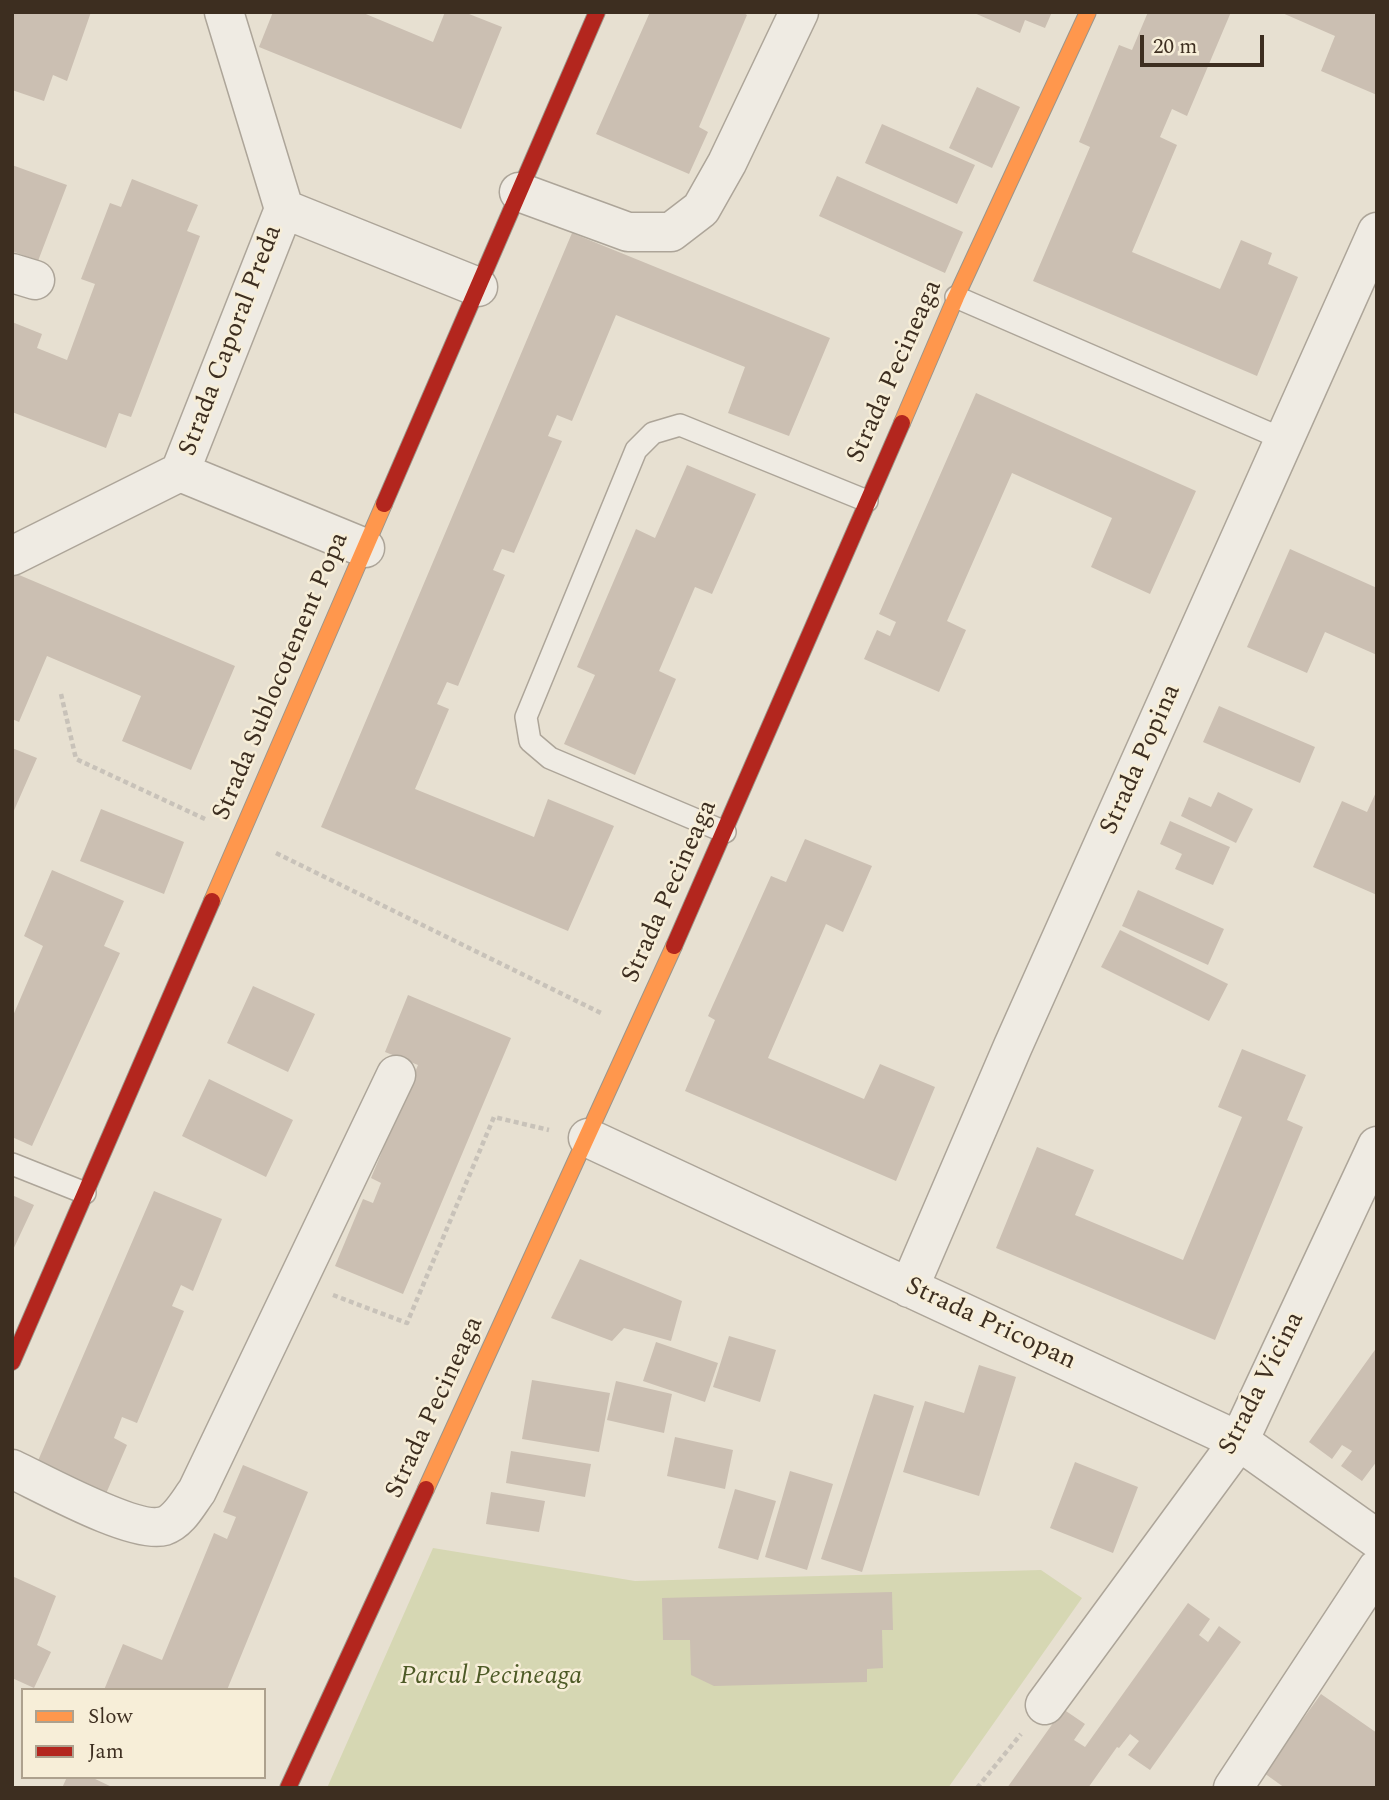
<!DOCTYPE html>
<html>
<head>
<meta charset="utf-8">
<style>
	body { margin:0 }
	#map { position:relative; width:1389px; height:1800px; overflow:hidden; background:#e7e0d1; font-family:Spectral,serif }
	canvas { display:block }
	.frame { position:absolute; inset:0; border:14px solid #3d2e20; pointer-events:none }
	.legend { position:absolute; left:21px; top:1688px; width:245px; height:91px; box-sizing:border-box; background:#f7eed8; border:2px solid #ada18e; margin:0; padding:9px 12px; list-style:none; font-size:21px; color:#3d2e20 }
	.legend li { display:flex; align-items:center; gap:14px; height:35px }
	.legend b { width:35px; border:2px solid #ada18e }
	.scale { position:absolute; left:1140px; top:35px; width:124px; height:32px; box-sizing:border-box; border:4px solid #3d2e20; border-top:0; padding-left:9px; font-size:21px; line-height:24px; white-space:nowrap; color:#3d2e20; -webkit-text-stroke:5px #f7eed8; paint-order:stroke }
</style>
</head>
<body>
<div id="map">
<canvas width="1389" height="1800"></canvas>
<div class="frame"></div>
<ul class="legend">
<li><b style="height:9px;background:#ff974d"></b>Slow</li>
<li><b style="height:9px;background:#b3261e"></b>Jam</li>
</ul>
<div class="scale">20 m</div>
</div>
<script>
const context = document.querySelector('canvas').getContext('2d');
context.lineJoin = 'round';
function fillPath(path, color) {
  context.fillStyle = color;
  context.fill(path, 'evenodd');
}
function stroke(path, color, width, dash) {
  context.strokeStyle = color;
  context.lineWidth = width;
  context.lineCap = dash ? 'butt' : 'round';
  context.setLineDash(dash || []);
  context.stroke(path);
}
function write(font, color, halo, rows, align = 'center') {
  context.font = font + ' Spectral,serif';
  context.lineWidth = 5;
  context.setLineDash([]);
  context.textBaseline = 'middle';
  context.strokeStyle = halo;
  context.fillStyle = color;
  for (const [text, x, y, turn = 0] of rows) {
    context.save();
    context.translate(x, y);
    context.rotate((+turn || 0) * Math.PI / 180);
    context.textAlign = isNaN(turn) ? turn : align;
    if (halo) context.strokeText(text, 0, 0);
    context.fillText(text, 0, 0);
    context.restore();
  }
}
fillPath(new Path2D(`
	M433 1548 635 1581 1041 1570 1082 1598 948 1788H327Z`), '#d6d7b3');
fillPath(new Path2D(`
	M12 12H91L67 81 53 75 44 101 12 90Z
	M273 12H361L433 42 445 12H464L502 27 461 129 259 47Z
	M650 12H742L747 15 699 127 708 132 689 174 596 134Z
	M972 12H1052L1045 28 1025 20 1020 33Z
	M1148 12H1231L1187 116 1172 109 1160 137 1177 145 1132 252 1220 289 1241 240 1272 253 1268 264 1298 277 1257 376 1033 281 1090 147 1079 142 1119 45 1132 50Z
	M1280 12H1377V95L1321 71 1335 36Z
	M977 87 1020 107 992 168 949 148Z
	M882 124 975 165 957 204 865 163Z
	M12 165 67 185 38 261 12 251Z
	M837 176 963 232 945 273 819 216Z
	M132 179 198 205 187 231 200 236 131 417 119 413 106 448 12 412V322L42 334 37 348 67 360 95 284 81 279 110 203 121 207Z
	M572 233 830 338 789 436 728 413 745 367 616 315 572 421 557 415 548 436 562 441 514 553 502 549 493 570 505 575 458 686 447 682 437 704 449 709 415 789 534 837 548 799 614 826 568 931 321 827Z
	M976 393 1196 491 1150 594 1091 567 1112 518 1012 473 947 621 966 630 939 692 864 659 877 630 890 636 896 622 879 614Z
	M687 465 756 494 712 594 695 587 659 671 676 679 635 775 564 744 595 675 577 667 636 529 655 538Z
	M1290 549 1377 588V655L1325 632 1307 673 1247 647Z
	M12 572 235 666 191 770 122 741 141 696 47 656 19 722 12 719Z
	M1219 706 1315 747 1300 783 1203 742Z
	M12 748 37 758 12 815Z
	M1377 790V895L1313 867 1342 801 1367 812Z
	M1218 792 1253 809 1236 843 1181 816 1189 797 1211 807Z
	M101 809 184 842 164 894 80 861Z
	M1170 821 1230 847 1213 885 1175 869 1182 854 1160 844Z
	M805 839 872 866 843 932 826 924 768 1058 864 1099 880 1064 935 1087 896 1181 685 1091 715 1020 708 1016 771 876 786 882Z
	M52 870 124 901 104 946 120 953 32 1146 12 1137V1018L43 946 24 936Z
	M1138 890 1224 929 1208 965 1122 926Z
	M1120 930 1228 984 1209 1021 1101 967Z
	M253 986 315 1014 288 1072 227 1043Z
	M408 995 511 1038 403 1294 335 1266 363 1199 373 1203 381 1183 371 1178 418 1065 385 1052Z
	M1242 1049 1306 1075 1287 1120 1303 1127 1215 1340 996 1248 1037 1147 1094 1170 1075 1215 1183 1260 1242 1117 1218 1107Z
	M209 1079 293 1120 266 1177 182 1136Z
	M154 1191 222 1219 193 1291 181 1285 172 1306 184 1311 137 1423 122 1417 114 1438 127 1445 105 1496 37 1463Z
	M12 1195 34 1205 12 1252Z
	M580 1259 682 1301 671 1341 624 1328 612 1341 551 1318Z
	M729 1336 776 1350 760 1402 713 1387Z
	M656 1342 718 1363 705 1402 643 1381Z
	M1377 1347V1461L1362 1481 1341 1466 1352 1451 1342 1445 1332 1459 1309 1442Z
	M979 1365 1016 1377 979 1496 903 1472 925 1401 964 1413Z
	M532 1380 610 1393 599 1452 522 1439Z
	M616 1381 672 1394 664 1433 607 1420Z
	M874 1394 914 1406 862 1572 821 1559Z
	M675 1437 733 1450 725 1489 667 1476Z
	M511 1451 591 1464 585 1497 506 1483Z
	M1075 1462 1138 1487 1113 1553 1050 1528Z
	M243 1465 308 1492 227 1690H104L123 1644 162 1660 214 1533 227 1539 236 1517 223 1512Z
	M790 1471 833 1484 807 1570 765 1557Z
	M735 1489 776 1501 758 1560 718 1548Z
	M491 1492 545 1501 539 1532 486 1524Z
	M12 1576 56 1596 37 1645 51 1652 34 1688 12 1678Z
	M892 1592 893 1630H882L883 1668 867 1669V1682L714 1686 691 1675 690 1640H663L662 1598Z
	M1188 1603 1210 1619 1199 1635 1208 1642 1219 1626 1241 1642 1150 1770 1128 1755 1139 1741 1130 1734 1119 1748 1117 1747 1088 1788H1007L1063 1709 1085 1724 1074 1740 1085 1747Z
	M1321 1694 1377 1733V1788H1285L1264 1773Z
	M67 1777H91L114 1788H62Z`), '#cbbfb2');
const lane = new Path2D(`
	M956 297 1285 440
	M725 832 550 758 530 741 526 717 636 450 653 433 680 425 867 501
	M12 1164 85 1193`);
const street = new Path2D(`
	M224 12 284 209
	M519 192 628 232H671L701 209 727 163 799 12
	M284 209 478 287
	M12 273 35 280
	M180 472 284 209
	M12 556 180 472 365 548
	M588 1138 1239 1441 1377 1539
	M909 1288 1013 1046 1377 232
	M12 1469C42 1483 135 1535 164 1526 179 1521 188 1503 197 1491L396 1075
	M1045 1705 1239 1441 1377 1146
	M1233 1788 1377 1569`);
const slow = new Path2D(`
	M902 423 956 297 1088 12
	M212 901 384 504
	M426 1489 674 946`);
const jam = new Path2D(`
	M384 504 597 12
	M674 946 902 423
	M12 1362 212 901
	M288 1788 426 1489`);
stroke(lane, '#ada599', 24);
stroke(street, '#ada599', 41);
stroke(slow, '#9c958a', 18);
stroke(jam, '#9c958a', 18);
stroke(new Path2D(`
	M61 694 76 759 205 819
	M276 853 601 1013
	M333 1295 407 1323 494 1117 549 1130
	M977 1788 1021 1734`), '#c8c2b9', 4.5, [5, 3.5]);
stroke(lane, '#efebe3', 21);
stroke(street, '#efebe3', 38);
stroke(slow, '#ff974d', 16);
stroke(jam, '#b3261e', 16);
write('26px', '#3d2e20', '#f7eed8', [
	["Strada Caporal Preda",232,341,-69],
	["Strada Pecineaga",896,372,-66],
	["Strada Sublocotenent Popa",282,677,-67],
	["Strada Popina",1142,760,-66],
	["Strada Pecineaga",671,892,-66],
	["Strada Pricopan",990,1325,25],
	["Strada Vicina",1263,1384,-63],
	["Strada Pecineaga",436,1408,-65]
]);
write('italic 26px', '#4d5a26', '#f7eed8', [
	["Parcul Pecineaga",491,1678]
]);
</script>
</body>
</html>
